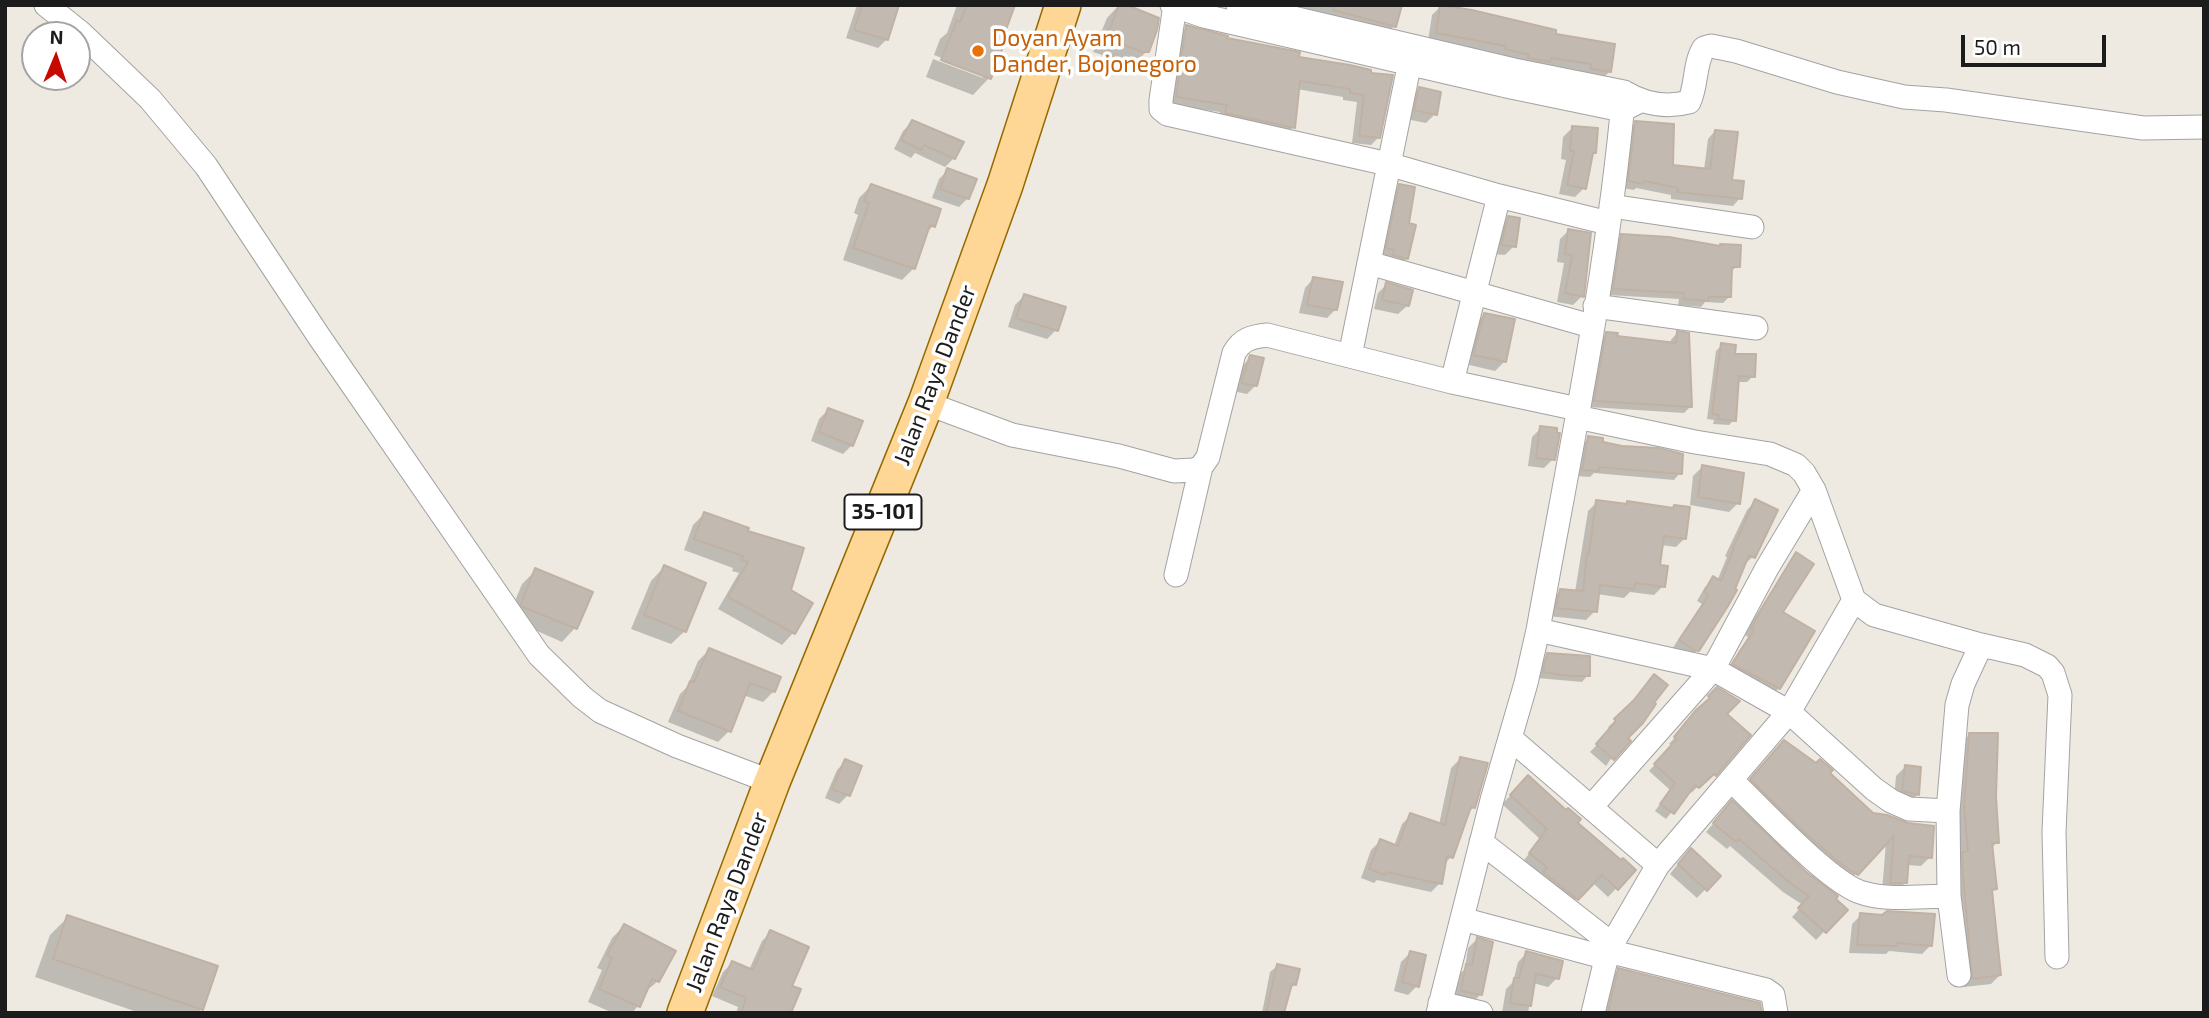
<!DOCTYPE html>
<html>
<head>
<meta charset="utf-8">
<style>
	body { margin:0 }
	#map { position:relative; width:2209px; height:1018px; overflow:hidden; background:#eeeae1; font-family:"Exo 2",sans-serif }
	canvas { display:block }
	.frame { position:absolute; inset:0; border:7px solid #1c1c1c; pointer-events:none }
	.north { position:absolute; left:21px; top:21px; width:70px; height:70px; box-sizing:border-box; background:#fff; border:2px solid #a4a4a4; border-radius:50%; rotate:2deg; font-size:19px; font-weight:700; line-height:28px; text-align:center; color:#1c1c1c }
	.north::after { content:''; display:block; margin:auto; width:24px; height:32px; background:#c80900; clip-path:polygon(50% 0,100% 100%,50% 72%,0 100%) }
	.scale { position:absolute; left:1961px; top:35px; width:145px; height:32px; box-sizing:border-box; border:4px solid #1c1c1c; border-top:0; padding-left:9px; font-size:21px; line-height:24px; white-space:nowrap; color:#1c1c1c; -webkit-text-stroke:5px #fff; paint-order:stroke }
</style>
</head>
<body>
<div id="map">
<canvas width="2209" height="1018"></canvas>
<div class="frame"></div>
<div class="north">N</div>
<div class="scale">50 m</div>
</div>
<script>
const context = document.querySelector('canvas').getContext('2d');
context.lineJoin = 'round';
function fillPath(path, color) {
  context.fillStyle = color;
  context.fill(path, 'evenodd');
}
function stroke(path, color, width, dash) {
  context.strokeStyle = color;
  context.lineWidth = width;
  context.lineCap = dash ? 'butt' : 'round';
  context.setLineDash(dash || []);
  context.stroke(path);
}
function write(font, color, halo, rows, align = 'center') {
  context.font = font + ' "Exo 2",sans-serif';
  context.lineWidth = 7;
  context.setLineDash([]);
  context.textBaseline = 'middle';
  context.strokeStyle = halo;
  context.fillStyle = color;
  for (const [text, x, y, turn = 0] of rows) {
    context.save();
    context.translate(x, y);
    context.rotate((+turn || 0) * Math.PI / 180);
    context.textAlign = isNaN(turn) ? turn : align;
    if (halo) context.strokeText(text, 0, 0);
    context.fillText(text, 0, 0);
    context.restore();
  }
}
fillPath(new Path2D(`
	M857 5H897L887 39 878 48 846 38Z
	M957 5H1014L989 78 973 95 926 77 933 59 983 78V74L934 55 940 39 947 33Z
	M1119 5 1147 51 1133 65 1093 52 1107 18Z
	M1234 5H1400L1394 26 1381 39Z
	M1441 6 1554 35 1610 71 1601 80 1497 58 1498 54 1428 41 1432 15Z
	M1187 27 1225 40 1297 59 1369 75 1379 137 1371 145 1352 143 1357 102 1343 100V97L1297 89 1293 127 1286 135 1218 120 1220 112 1169 105 1179 34Z
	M1420 88 1435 114 1426 123 1406 119 1411 97Z
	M912 122 954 158 945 167 915 153 911 158 894 149 903 131Z
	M1636 122 1671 167 1704 170 1708 139 1715 131 1730 181 1740 198 1733 206 1671 199V195L1636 188 1634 190 1622 188 1628 130Z
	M1572 128 1595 152 1591 156 1584 188 1575 197 1559 194 1566 160 1561 159 1563 137Z
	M948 170 968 198 959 207 932 198 939 179Z
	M871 186 933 226 926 233 914 268 902 280 843 260 858 215 854 213 859 198Z
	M1400 186 1407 225 1414 226 1406 259 1397 267 1378 257 1391 195Z
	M1509 218 1514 246 1505 255 1493 254 1500 227Z
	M1569 230 1582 296 1573 305 1557 302 1564 263 1557 262 1560 239Z
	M1622 235 1738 266 1730 272 1729 297 1723 303 1705 302 1701 307 1678 305 1679 299 1608 295 1616 241Z
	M1313 279 1336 309 1327 318 1299 313 1305 288Z
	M1387 284 1407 306 1398 314 1374 309 1378 293Z
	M1024 296 1063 308 1056 330 1047 339 1008 327 1015 305Z
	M1484 315 1504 362 1495 371 1465 364 1475 324Z
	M1677 333 1690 407 1684 413 1589 407 1600 340 1607 334 1616 338 1670 344 1671 340Z
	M1722 345 1753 376 1747 382H1737L1734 420 1729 425 1713 424 1714 420 1707 419 1716 351Z
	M1251 357 1256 385 1247 394 1233 391 1242 366Z
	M828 410 852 445 843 454 811 441 819 419Z
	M1541 428 1555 434 1553 459 1544 468 1528 466 1532 437Z
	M1589 438 1601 443 1680 473 1674 480 1594 473 1590 477 1576 476 1582 445Z
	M1702 467 1738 503 1729 512 1690 505 1693 476Z
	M1756 501 1753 557 1743 565 1697 650 1689 659 1672 649 1702 604 1697 601 1705 587 1713 579 1717 581 1727 557 1725 556 1747 510Z
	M1597 502 1625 505 1628 503 1672 509 1685 538 1676 547 1661 545 1658 566 1663 586 1654 595 1630 592 1624 598 1597 594 1595 611 1586 620 1548 616 1551 600 1560 591 1575 592 1588 511Z
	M704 514 789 591 811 603 793 633 782 645 718 609 739 573 732 571 733 568 684 550 693 525Z
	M1796 555 1781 613 1813 632 1779 688 1772 695 1726 671 1748 637 1745 635 1755 617 1790 561Z
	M664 567 685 631 671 644 631 629 651 581Z
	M536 570 591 593 575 628 562 642 508 618 522 584Z
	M709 650 774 691 763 702 743 695 729 731 718 742 668 722 680 694 687 687 698 661Z
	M1548 655 1588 675 1582 682 1537 678 1541 662Z
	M1717 690 1725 714 1748 735 1708 781 1706 779 1691 793 1689 791 1666 819 1655 811 1670 790 1649 771 1672 746 1669 744Z
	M1629 708 1625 738 1606 766 1590 752 1611 730 1608 727Z
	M1969 735 1994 797 1997 842 1991 849 1995 889 1991 892 2000 975 1991 984 1964 987 1955 885 1960 744Z
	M1775 751 1827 774 1873 815 1930 857 1921 866 1907 865 1905 883 1896 892 1882 891 1886 842 1847 883 1742 789Z
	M1460 759 1474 807 1466 815 1451 857 1444 864 1440 883 1431 892 1377 880 1374 883 1361 878 1371 850 1380 841 1394 846 1402 824 1411 815 1439 825 1451 768Z
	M846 761 860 766 848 795 839 804 825 798 837 770Z
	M1905 767 1920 768 1917 795 1908 804 1894 799 1896 776Z
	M1528 778 1575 823 1621 862 1634 870 1608 897 1593 883 1568 907 1522 863 1540 839 1502 804Z
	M1724 811 1845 910 1816 940 1792 917 1803 905 1783 892 1730 846 1727 849 1706 832Z
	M1682 859 1718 876 1697 898 1670 874Z
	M1861 915 1931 945 1922 954 1889 951 1886 954 1849 953 1852 924Z
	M68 917 201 1009 198 1013H140L35 977 50 935Z
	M624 926 673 952 658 981 644 993 638 1006 632 1013H613L588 1002 602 970 597 968 612 938Z
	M771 932 790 987V1013H736L738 1007 712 996 723 972 732 963 749 970 762 941Z
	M1477 939 1481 994 1472 1003 1453 999 1458 975 1465 969 1468 948Z
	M1410 953 1417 986 1408 995 1394 991 1401 962Z
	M1527 953 1557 978 1548 987 1533 983 1528 1013H1502L1506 989 1513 982 1518 962Z
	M1277 966 1295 984 1288 991 1282 1013H1262L1270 972Z
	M1619 970 1752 1013H1605L1613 975Z`), '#0003');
const building = new Path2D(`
	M862 5H899L888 40 854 30Z
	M967 5H1015L1003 38 1006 39 991 79 941 60 957 20 960 22Z
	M1119 5H1127L1159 18 1157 30 1149 52H1142L1106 38Z
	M1334 5H1402L1396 27 1333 10Z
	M1440 5 1472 10 1556 30V34L1615 44 1611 72 1591 69V64L1551 58 1550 62 1528 58 1529 55 1505 49 1506 46 1436 33Z
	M1186 25 1228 36 1227 38 1300 52 1299 57 1350 65 1371 70V73L1393 75 1380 138 1359 136 1364 95 1350 93V89L1300 81 1295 128 1225 113 1227 105 1176 97Z
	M1419 87 1441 92 1437 115 1414 110Z
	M912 120 964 142 955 159 924 145 921 150 901 140Z
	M1635 121 1674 124 1673 165 1710 169 1715 130 1738 132 1732 180 1744 181 1742 199 1677 192 1678 188 1644 181 1643 184 1628 181Z
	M1572 126 1598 128 1596 153H1593L1586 189 1567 185 1574 151H1570Z
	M947 168 977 179 969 199 940 189Z
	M871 184 941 209 935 227 930 225 915 269 853 248 869 203 864 201Z
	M1399 184 1415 187 1409 223 1416 225 1408 259 1393 255 1394 250 1386 248Z
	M1508 216 1520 218 1516 247 1501 245Z
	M1568 229 1591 233 1584 297 1565 293 1572 255 1565 254Z
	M1621 234 1669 237 1720 246V244L1741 245 1740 267H1732L1731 297H1709L1708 301 1683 299 1684 293 1613 289Z
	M1313 277 1343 282 1337 310 1307 305Z
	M1386 282 1413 290 1409 306 1382 300Z
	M1024 294 1066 307 1058 331 1016 318Z
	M1484 313 1515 319 1506 362 1473 355Z
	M1677 331 1689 333 1692 407 1594 401 1606 332 1618 333 1617 336 1676 343Z
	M1721 343 1736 345 1735 354H1756L1755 377 1739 376 1736 421 1718 419 1719 415 1712 414Z
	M1250 355 1264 358 1257 386 1241 383Z
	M828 408 863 421 853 446 819 432Z
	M1540 426 1557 428V433H1560L1555 460 1536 458Z
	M1588 436 1603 438V442L1622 446 1658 448 1683 454 1682 474 1599 467V471L1582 470Z
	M1702 465 1744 473 1740 504 1698 497Z
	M1755 499 1778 510 1755 558 1749 555 1735 589 1737 590 1728 606 1699 651 1693 650 1679 640 1709 595 1704 592 1713 576 1721 581 1734 548H1733Z
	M1596 500 1627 504V501L1673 508 1674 505 1690 507 1686 539 1664 536 1660 565 1668 566 1665 587 1635 583 1634 589 1600 585 1597 612 1556 608 1560 589 1583 591 1587 553H1589Z
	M704 512 749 528 748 531 804 548 791 590 813 603 795 634 728 597 748 562 742 560 743 556 694 539Z
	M1796 552 1814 564 1783 612 1815 631 1780 689 1732 664 1754 630 1751 628 1762 608Z
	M664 565 706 583 686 632 644 615Z
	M535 568 593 592 577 629 523 607 521 604Z
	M709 648 781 677 775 692 750 683 731 732 678 711 690 681 694 682Z
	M1547 653 1590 656V676H1570L1543 672Z
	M1654 674 1668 685 1654 703 1656 704 1643 723 1628 738 1631 741 1614 760 1596 744 1616 721 1614 719 1634 700Z
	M1717 687 1740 701 1727 714 1751 735 1716 776 1714 774 1699 788 1695 785 1674 814 1660 804 1675 783 1654 764 1677 739 1674 737 1696 710 1710 698 1708 696Z
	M1969 733H1998L1996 797 1999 843H1992L1997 889 1992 890 2001 975 1972 979 1963 875 1962 852 1968 851 1964 806Z
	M1784 740 1816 763 1820 759 1833 770 1830 773 1873 813 1887 815 1908 823 1934 826 1932 858 1909 856 1907 883H1890L1894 836 1858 875 1841 864 1805 833 1750 779Z
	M1460 757 1488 763 1475 808 1471 807 1453 858 1447 856 1442 884 1386 872 1385 875 1369 869 1380 839 1398 846 1410 813 1445 825Z
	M845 759 862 766 850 796 832 789Z
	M1905 765 1921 767 1919 795 1902 791Z
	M1528 775 1566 810 1568 808 1581 819 1578 823 1621 860 1623 858 1636 870 1618 890 1602 875 1578 900 1543 872 1547 867 1529 853 1547 829 1510 795Z
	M1732 800 1805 871 1838 896 1836 899 1848 910 1826 933 1798 908 1809 896 1791 884 1739 839 1736 842 1713 823Z
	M1691 848 1721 876 1707 891 1678 864Z
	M1887 911 1935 914 1932 946 1897 943V946L1857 945 1860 913 1882 915Z
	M67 915 218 966 203 1010 53 959Z
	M624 924 676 951 659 982 652 979 640 1007 599 989 612 958 607 955Z
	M770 930 809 947 792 986 801 989 791 1013H741L746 998 720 987 732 961 753 970Z
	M1477 937 1493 942 1482 995 1461 991 1466 964 1472 965Z
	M1410 951 1426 955 1419 987 1402 982Z
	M1526 951 1563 961 1559 979 1536 974 1531 1006 1510 1003 1514 978H1519Z
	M1277 964 1300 969 1296 985 1292 984 1284 1013H1266Z
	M1618 968 1760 1003 1762 1013H1608Z`);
fillPath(building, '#c2bab1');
stroke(building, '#c0b1a3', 2);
const street = new Path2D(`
	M46 5 81 33 150 99 206 166 320 338 539 655 582 697 600 711 677 746 772 782
	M1172 5 1204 16 1511 87 1622 110 1636 103
	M1175 5 1161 100V109L1167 114 1388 164 1499 196 1608 223
	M1238 5 1514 70 1624 92C1644 104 1667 108 1689 102 1697 86 1694 63 1704 48L1711 46 1736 51 1837 82 1904 97 1946 100 2143 128 2204 127
	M1611 206 1752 227
	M1369 263 1591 326
	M1595 306 1756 328
	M1350 356 1413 47
	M1452 382 1499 196
	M926 403 1012 435 1119 456 1174 471 1194 470 1201 467 1208 457 1234 353C1242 339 1251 337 1267 335L1452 382 1578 409
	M1577 417 1695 442 1770 454 1796 465 1804 473 1814 490 1854 600 1874 615 1981 645 2025 655 2047 666 2053 673 2060 695 2054 832 2057 957
	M1176 575 1201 467
	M1538 630 1713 669 1789 712 1874 789 1891 801 1909 809 1948 811
	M1510 738 1658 865
	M1732 781C1760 807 1830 884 1863 893 1889 901 1922 896 1949 896
	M1592 806 1713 669 1767 568 1814 490
	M1481 842 1612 944
	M1462 919 1607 958
	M1608 951 1766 990 1773 995 1776 1013
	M1959 975 1949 896 1948 811 1957 705 1963 684 1981 645
	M1440 1003 1481 1013
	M1438 1013 1492 800 1526 683 1538 630C1570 452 1608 272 1624 92
	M1593 1013 1608 951 1658 865 1789 712 1854 600`);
const primary = new Path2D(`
	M685 1013 772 782 926 403 1005 185 1063 5`);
stroke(street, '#a3a3a3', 25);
stroke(primary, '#946a00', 38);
stroke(street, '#fff', 23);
stroke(primary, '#fed696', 35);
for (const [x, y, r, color] of [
	[978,51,7,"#e8710a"]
]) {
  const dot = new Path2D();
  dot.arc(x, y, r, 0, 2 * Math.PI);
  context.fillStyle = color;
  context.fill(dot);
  stroke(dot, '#fff', 2.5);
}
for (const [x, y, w] of [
	[883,512,77]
]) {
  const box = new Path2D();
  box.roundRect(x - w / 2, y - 17.5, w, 35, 5);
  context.fillStyle = '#fff';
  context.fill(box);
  stroke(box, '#1c1c1c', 2);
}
write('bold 21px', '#1c1c1c', null, [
	["35-101",883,512]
]);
write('23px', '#c56008', '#fff', [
	["Doyan Ayam",992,38],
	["Dander, Bojonegoro",992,64]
], 'left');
write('23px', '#1c1c1c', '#fff', [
	["Jalan Raya Dander",935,375,-69],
	["Jalan Raya Dander",727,902,-69]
]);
</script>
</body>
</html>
